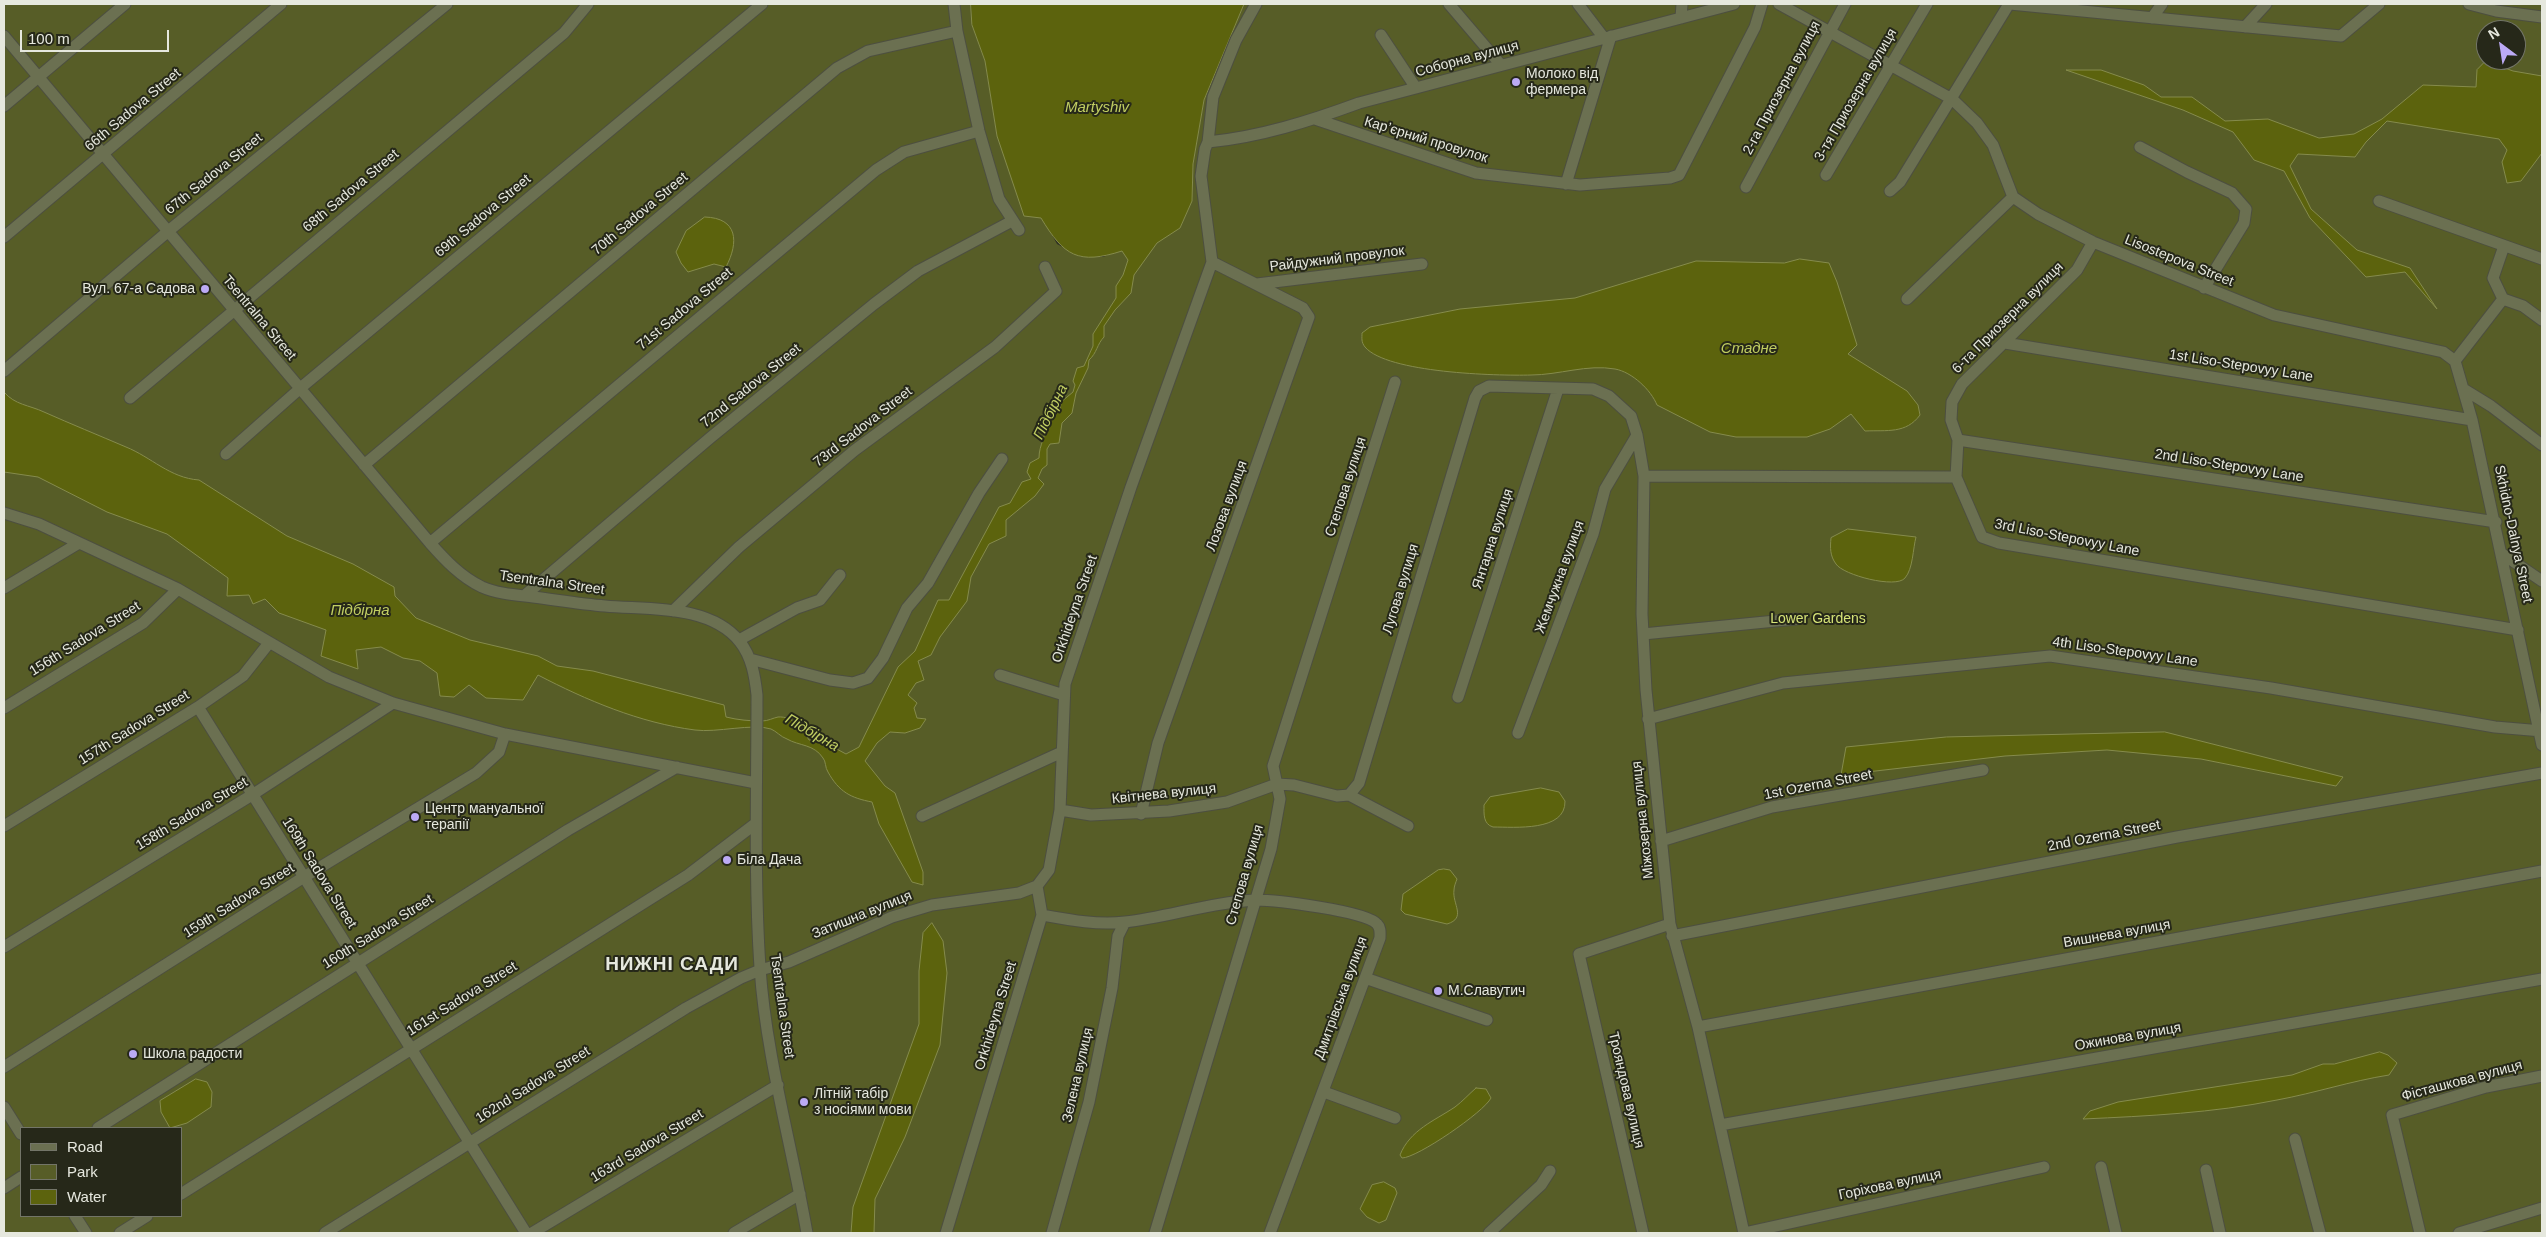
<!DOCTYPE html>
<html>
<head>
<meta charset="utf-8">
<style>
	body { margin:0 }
	#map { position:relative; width:2546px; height:1237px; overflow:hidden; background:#303222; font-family:Helvetica,sans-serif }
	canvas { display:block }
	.frame { position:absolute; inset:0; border:5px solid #e6e8de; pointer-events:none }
	.legend { position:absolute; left:20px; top:1127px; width:162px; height:90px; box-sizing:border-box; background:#262819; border:1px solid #737568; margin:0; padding:6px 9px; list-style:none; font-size:15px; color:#e6e8de }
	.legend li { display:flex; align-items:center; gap:10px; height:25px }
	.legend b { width:25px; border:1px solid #737568 }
	.north { position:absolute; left:2476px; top:20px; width:50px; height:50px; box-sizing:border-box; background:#262819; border:1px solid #737568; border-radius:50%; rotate:329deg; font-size:14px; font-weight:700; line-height:20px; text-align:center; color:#e6e8de }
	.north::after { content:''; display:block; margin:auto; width:18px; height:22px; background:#bcaaf5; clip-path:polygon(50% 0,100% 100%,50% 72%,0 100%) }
	.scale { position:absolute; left:20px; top:30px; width:149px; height:22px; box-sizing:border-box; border:2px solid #e6e8de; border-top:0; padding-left:6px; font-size:15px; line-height:18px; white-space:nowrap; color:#e6e8de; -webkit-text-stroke:4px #262819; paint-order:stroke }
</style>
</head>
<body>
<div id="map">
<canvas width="2546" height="1237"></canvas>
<div class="frame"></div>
<ul class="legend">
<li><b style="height:6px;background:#6b7051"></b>Road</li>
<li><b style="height:14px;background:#575d27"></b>Park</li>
<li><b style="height:14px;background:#5c630d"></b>Water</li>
</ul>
<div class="north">N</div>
<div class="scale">100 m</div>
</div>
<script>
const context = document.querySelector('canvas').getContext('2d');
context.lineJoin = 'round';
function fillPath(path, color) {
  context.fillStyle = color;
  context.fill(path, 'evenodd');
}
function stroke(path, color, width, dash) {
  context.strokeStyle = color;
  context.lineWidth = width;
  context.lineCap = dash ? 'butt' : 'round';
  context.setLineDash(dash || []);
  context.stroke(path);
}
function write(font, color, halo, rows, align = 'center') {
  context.font = font + ' Helvetica,sans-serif';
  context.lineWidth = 4;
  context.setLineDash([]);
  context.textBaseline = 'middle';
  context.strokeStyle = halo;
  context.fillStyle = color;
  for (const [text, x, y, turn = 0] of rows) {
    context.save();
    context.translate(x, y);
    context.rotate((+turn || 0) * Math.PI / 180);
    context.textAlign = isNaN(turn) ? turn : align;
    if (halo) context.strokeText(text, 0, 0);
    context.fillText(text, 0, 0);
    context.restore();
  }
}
fillPath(new Path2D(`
	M4 4H971L972 25 985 61 997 136 1057 244 1081 257H1103L1180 228 1192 201 1193 164 1204 100 1244 4H2542V1233H4ZM2486 30H2516V60H2486ZM21 1128H181V1216H21Z`), '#575d27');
const water = new Path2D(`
	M971 4H1244L1204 100 1193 164 1192 201 1180 228 1157 243 1134 275 1131 293 1115 310 1104 326V337C1097 344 1097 353 1089 360L1088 368 1076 393 1072 413 1062 423 1059 443 1050 444 1047 449V465L1042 469 1038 478 1044 484 1035 496 1006 520V536L989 544 971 577 967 601 940 637 931 655 918 661 924 680 916 683 908 695 917 703 914 708 917 718 926 719 920 728 905 733 890 732 877 743 865 761 885 786 895 793 923 872V885L912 882 879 824 872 802C851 798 839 792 828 772 825 768 826 761 823 758 814 744 799 746 787 739 781 737 776 731 771 729 753 723 716 733 695 730 640 723 586 700 538 675L523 700 486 698 469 685 454 697 440 696 437 673 420 661 403 658 381 647 356 650 358 669 321 656 326 630 279 613 265 599 253 604 249 595 227 596 228 578 167 534 107 512 38 477 4 472V392C15 405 29 405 44 412 71 424 98 435 126 447 151 457 170 478 199 480L287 536 353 564 394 587 395 596 416 618 470 640 538 656 557 666 593 671 724 705 726 717C738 720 750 721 762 721 768 721 773 718 778 717 793 716 802 728 809 740H820L846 754 859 747 898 667 915 651 938 600H949L999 507 1010 503 1022 482 1031 479 1027 472 1030 463 1039 458C1039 444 1047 436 1046 421L1054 412 1060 411 1061 402 1073 392 1075 385 1073 381 1077 368 1084 366 1093 346V334L1116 298V286L1123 275 1128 260 1122 251C1078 265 1064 256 1041 218L1024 216 997 136 985 61 972 25Z
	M2486 61 2513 71 2542 76V153L2521 181 2507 183 2502 162 2507 150 2499 139 2387 121 2366 142 2355 157 2298 154 2290 166 2311 209 2357 250 2410 268 2437 309 2405 272 2366 277 2310 218 2284 171 2254 160 2233 132 2183 110 2066 70H2101L2144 85 2161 97H2192L2225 121 2268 119 2319 138 2354 134 2382 119 2423 85 2476 87 2477 70Z
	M705 217C738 218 739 242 726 267L714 264 688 272 681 263 676 252 686 231Z
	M1800 259 1829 263 1837 282 1857 345 1848 354 1907 391 1918 405 1920 415C1906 434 1887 430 1865 431L1851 414 1830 429 1807 437H1736L1710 432 1657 405C1651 390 1632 372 1615 369 1587 364 1559 375 1531 375 1497 376 1387 373 1365 347 1361 342 1362 338 1362 333L1370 327 1460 309 1575 298 1696 261 1784 263Z
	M1848 529 1916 537C1913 548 1913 569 1905 578 1896 589 1843 575 1836 564 1830 556 1830 548 1831 538Z
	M2165 732 2343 777 2336 786 2201 759 2107 750 2005 756 1841 775 1846 747 1946 737Z
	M1541 788 1559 792 1565 801C1566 832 1514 827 1493 827 1483 824 1484 814 1484 805L1490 797Z
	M1444 869 1450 870 1457 879C1456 882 1454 886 1454 890 1452 904 1467 918 1447 924L1405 914 1401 910 1403 894 1438 870Z
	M932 923 943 941 947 973 940 1045 905 1137 875 1199 874 1233H851L853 1207 919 1024V971L923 933Z
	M2380 1052 2388 1055 2397 1063 2389 1075C2351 1081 2315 1093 2277 1100 2213 1113 2148 1116 2083 1119L2090 1111 2118 1102 2292 1075 2323 1064H2334Z
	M196 1079 207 1082 212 1092 211 1107 187 1123 170 1128 161 1112 160 1101Z
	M1476 1088 1486 1089 1491 1098C1484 1112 1417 1158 1402 1158L1400 1155C1410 1130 1434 1121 1455 1107 1463 1101 1469 1094 1476 1088Z
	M1384 1182 1395 1188 1397 1193 1386 1220 1379 1223 1367 1217 1360 1209 1372 1185Z`);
fillPath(water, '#5c630d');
stroke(water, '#858b4c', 1);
const minor = new Path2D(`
	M954 4 957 31 979 131 999 199 1019 230
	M1449 4 1501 65
	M1578 4 1604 38
	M1779 4 1952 99 1977 123 1993 145 2013 197 2038 214 2093 242 2274 315 2443 352 2455 361
	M2010 4 2341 36 2379 4
	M2469 4 2496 11 2542 17
	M1681 18 1682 4
	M2152 18 2162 4
	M2245 27 2266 4
	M1381 35 1416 88
	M4 36 430 543C445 560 461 577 482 587 498 594 516 595 533 597 557 600 581 604 605 606 648 610 710 604 740 642 752 657 755 677 757 695 757 786 754 877 760 968 766 1056 792 1146 807 1233
	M4 106 125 4
	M1315 119 1476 173 1580 185 1670 178 1679 175 1755 27 1762 4
	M1208 142C1260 137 1310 121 1359 103L1734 4
	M2140 147 2187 172 2232 193 2246 209 2244 223 2204 288
	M1826 175 1927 4
	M1566 184 1611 36
	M1746 187 1845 4
	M1890 191 1900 182 2009 4
	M2379 201 2542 259
	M4 237 281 4
	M2093 242 2077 270 1962 384 1952 402 1951 420 1958 440 1956 477 1982 537 1999 543 2518 630
	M1257 284 1422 264
	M1907 299 2013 197
	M2503 299 2523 306 2542 320
	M2005 343 2472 420
	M2455 361 2472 420 2542 745
	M2455 361 2503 299 2493 278 2504 246
	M4 371 172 228 447 4
	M2465 390 2491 406 2542 445
	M130 398 564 33 588 4
	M1958 440 2496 522
	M226 454 304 385 762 4
	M364 465 837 68 868 51 957 31
	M1644 476 1956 477
	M4 513 39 524 178 589 329 677 393 703 505 734 756 783
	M430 543 876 170 904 152 979 131
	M2501 553 2542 581
	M4 588 79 543
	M524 596 710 438 874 304 918 271 1012 221
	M673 611 739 547 855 450 995 347 1056 291 1045 267
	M1643 634 1796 619
	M739 640 797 608 820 600 840 575
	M750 659 830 680 853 683 868 678 883 658 907 608 928 583 979 493 1002 459
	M1000 675 1064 695
	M1458 697 1558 389
	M198 707 526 1233
	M4 708 143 623 178 589
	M1648 719 1783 683 2050 656 2271 688 2495 727 2542 731
	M1518 733 1593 534 1605 489 1637 435
	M1349 795 1359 783 1475 398 1479 391 1489 386 1593 389 1609 396 1631 416 1637 435 1644 476 1642 614 1646 690 1670 924 1698 1027 1744 1233
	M1060 810 1091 815 1169 811 1227 802 1277 784 1294 785 1337 796 1349 795 1408 826
	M1141 814 1158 743 1309 317 1303 308 1212 262
	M922 816 1062 752
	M4 826 198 707 243 676 269 643
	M1661 841 1772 807 1983 770
	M1042 915C1070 920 1096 925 1125 922 1168 917 1212 902 1256 900 1274 900 1367 911 1377 924 1381 928 1380 933 1380 938L1270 1233
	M1672 936 2177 837 2542 773
	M4 947 252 795 393 703
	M1365 978 1487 1020
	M1698 1027 2542 871
	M4 1067 304 877 476 773 499 752 505 734
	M1324 1092 1395 1118
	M4 1107 21 1134
	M1720 1125 2542 979
	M98 1128 568 830 677 767
	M2295 1139 2320 1233
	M2101 1167 2116 1233
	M2206 1170 2220 1233
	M4 1188 21 1177
	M181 1194 688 875 755 824
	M75 1216 86 1233
	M120 1233 147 1216
	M325 1233 686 1008 741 978 760 970 789 962 892 917 932 905 1019 893 1037 886 1049 870 1060 810 1065 684 1131 487 1212 262 1201 176 1205 149 1208 142 1213 97 1236 40 1256 4
	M532 1233 778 1085
	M734 1233 800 1194
	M946 1233 1042 915 1037 886
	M1052 1233 1089 1102 1112 988 1118 936 1125 922
	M1155 1233 1271 849 1280 799 1273 766 1395 382
	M1489 1233 1541 1185 1550 1171
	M1643 1233 1579 954 1670 924
	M1744 1233 2044 1167
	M2420 1233 2392 1115 2486 1087 2542 1076
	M2459 1233 2542 1208`);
stroke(minor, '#4d4f40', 13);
stroke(minor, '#6b7051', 11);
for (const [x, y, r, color] of [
	[1516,82,5,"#bcaaf5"],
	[205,289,5,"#bcaaf5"],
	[415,817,5,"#bcaaf5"],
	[727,860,5,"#bcaaf5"],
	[1438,991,5,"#bcaaf5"],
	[133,1054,5,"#bcaaf5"],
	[804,1102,5,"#bcaaf5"]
]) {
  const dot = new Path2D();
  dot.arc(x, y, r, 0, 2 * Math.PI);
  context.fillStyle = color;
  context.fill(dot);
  stroke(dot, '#262819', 2);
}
write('14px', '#e6e8de', '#262819', [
	["Соборна вулиця",1467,59,-15],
	["2-га Приозерна вулиця",1782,88,-62],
	["3-тя Приозерна вулиця",1856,95,-60],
	["66th Sadova Street",133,110,-40],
	["Карʼєрний провулок",1426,140,17],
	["67th Sadova Street",214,174,-39],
	["68th Sadova Street",351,191,-40],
	["70th Sadova Street",640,214,-40],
	["69th Sadova Street",483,216,-40],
	["Райдужний провулок",1337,259,-7],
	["Lisostepova Street",2179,261,22],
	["71st Sadova Street",685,309,-40],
	["Tsentralna Street",259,318,50],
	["6-та Приозерна вулиця",2008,318,-45],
	["1st Liso-Stepovyy Lane",2241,366,9],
	["72nd Sadova Street",751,386,-39],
	["73rd Sadova Street",863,427,-38],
	["2nd Liso-Stepovyy Lane",2229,466,9],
	["Степова вулиця",1346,487,-72],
	["Лозова вулиця",1227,506,-70],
	["Skhidno-Dalnya Street",2513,534,78],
	["3rd Liso-Stepovyy Lane",2067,538,11],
	["Янтарна вулиця",1493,539,-72],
	["Жемчужна вулиця",1560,577,-70],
	["Tsentralna Street",552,583,8],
	["Лугова вулиця",1401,589,-73],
	["Orkhideyna Street",1075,609,-71],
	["156th Sadova Street",85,639,-32],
	["4th Liso-Stepovyy Lane",2125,652,8],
	["157th Sadova Street",134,728,-32],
	["1st Ozerna Street",1818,785,-11],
	["Квітнева вулиця",1164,794,-6],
	["158th Sadova Street",192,814,-31],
	["Міжозерна вулиця",1643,820,-96],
	["2nd Ozerna Street",2104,836,-11],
	["169th Sadova Street",319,873,58],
	["Степова вулиця",1245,875,-74],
	["159th Sadova Street",239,901,-32],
	["Затишна вулиця",862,915,-22],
	["160th Sadova Street",378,932,-32],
	["Вишнева вулиця",2117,934,-10],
	["Дмитрівська вулиця",1341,998,-70],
	["161st Sadova Street",462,999,-32],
	["Tsentralna Street",782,1006,82],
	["Orkhideyna Street",996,1016,-73],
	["Ожинова вулиця",2128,1037,-10],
	["Зелена вулиця",1078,1075,-77],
	["Фісташкова вулиця",2462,1081,-15],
	["162nd Sadova Street",533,1085,-32],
	["Трояндова вулиця",1626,1090,77],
	["163rd Sadova Street",647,1146,-31],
	["Горіхова вулиця",1890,1185,-12]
]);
write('14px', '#e6e8de', '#262819', [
	["Молоко від",1526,74],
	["фермера",1526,90],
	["Вул. 67-а Садова",195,289,"right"],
	["Центр мануальної",425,809],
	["терапії",425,825],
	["Біла Дача",737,860],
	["М.Славутич",1448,991],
	["Школа радости",143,1054],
	["Літній табір",814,1094],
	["з носіями мови",814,1110]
], 'left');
write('14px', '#d6e377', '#262819', [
	["Lower Gardens",1818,619]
]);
write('italic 15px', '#c1ce62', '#262819', [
	["Martyshiv",1097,108],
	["Стадне",1749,349],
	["Підбірна",1051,412,-64],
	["Підбірна",360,611],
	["Підбірна",812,733,30]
]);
context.letterSpacing = '1px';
write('bold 19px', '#e6e8de', '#262819', [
	["НИЖНІ САДИ",672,965]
]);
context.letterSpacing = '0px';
</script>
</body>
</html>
